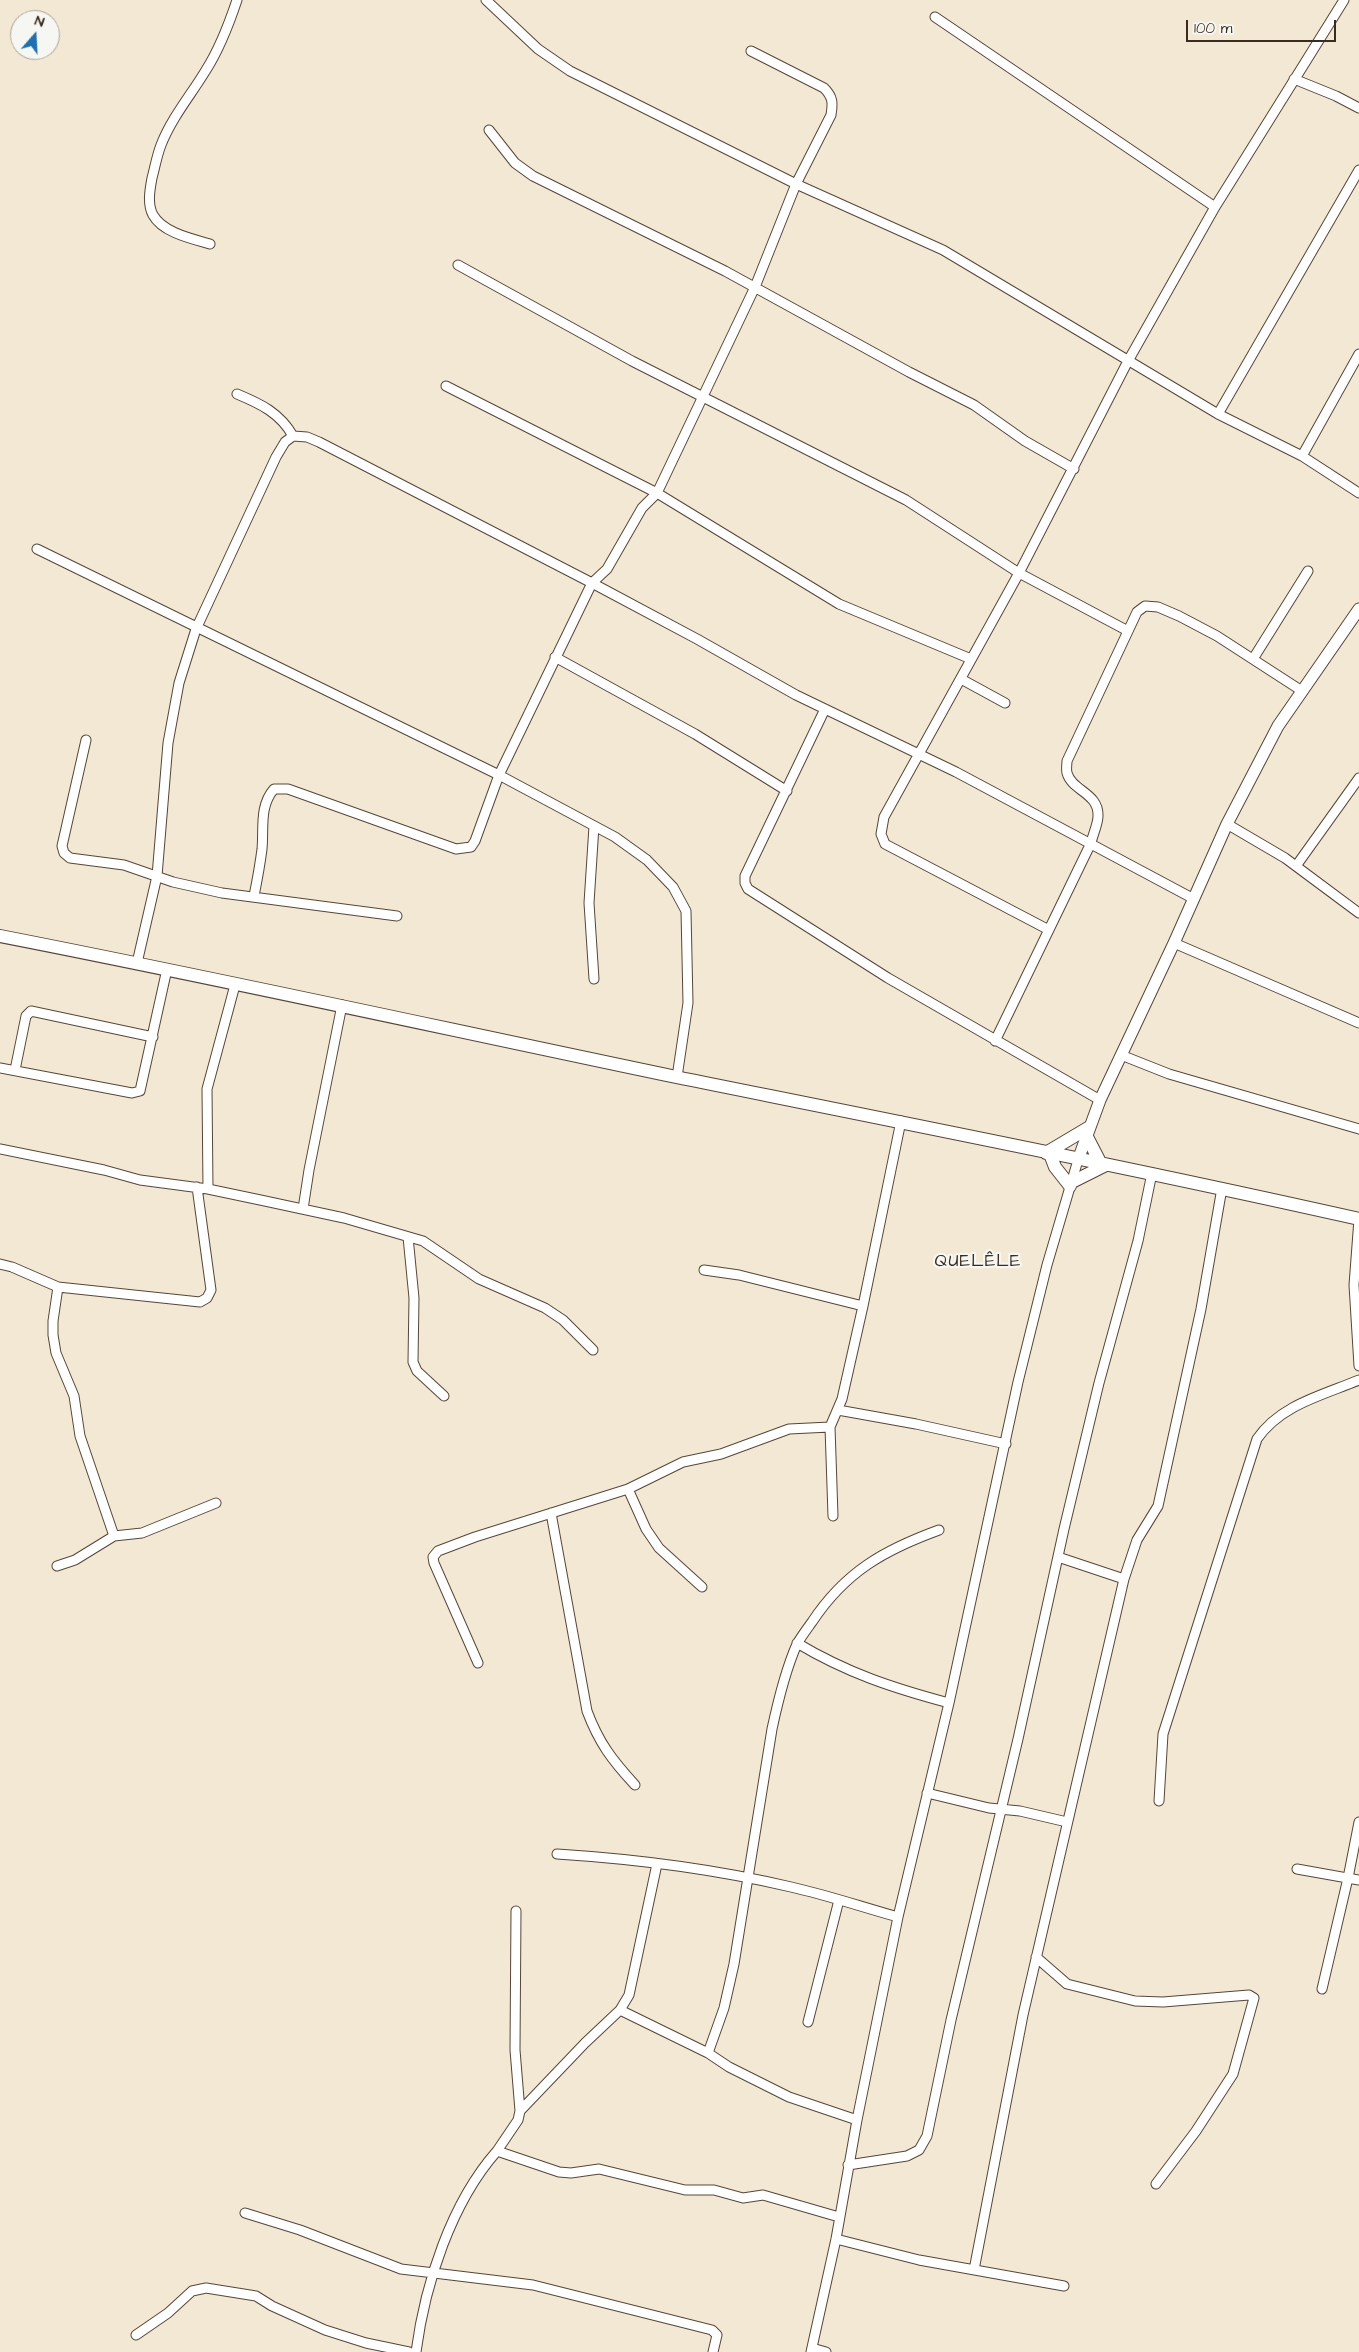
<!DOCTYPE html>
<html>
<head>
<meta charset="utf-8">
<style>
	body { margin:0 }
	#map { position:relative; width:1359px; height:2352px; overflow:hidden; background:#f2e8d4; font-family:"Architects Daughter",sans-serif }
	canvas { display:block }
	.north { position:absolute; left:10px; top:10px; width:50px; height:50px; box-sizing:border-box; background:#f6f6f2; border:1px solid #aba49d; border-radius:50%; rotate:19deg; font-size:14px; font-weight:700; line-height:20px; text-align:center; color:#3b2a1e }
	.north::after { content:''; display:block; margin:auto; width:18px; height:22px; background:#1f6fb2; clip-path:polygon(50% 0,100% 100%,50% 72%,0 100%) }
	.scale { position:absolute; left:1186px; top:20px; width:150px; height:22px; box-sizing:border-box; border:2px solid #3b2a1e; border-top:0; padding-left:6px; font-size:15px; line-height:18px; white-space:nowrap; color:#3b2a1e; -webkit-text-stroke:4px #f6f6f2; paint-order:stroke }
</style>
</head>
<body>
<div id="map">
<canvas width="1359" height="2352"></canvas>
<div class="north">N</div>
<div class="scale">100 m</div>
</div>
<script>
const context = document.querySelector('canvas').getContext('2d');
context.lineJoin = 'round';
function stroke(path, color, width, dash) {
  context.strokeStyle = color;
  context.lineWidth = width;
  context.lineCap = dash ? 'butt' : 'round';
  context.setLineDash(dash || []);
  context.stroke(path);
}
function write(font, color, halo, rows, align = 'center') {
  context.font = font + ' "Architects Daughter",sans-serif';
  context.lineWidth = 4.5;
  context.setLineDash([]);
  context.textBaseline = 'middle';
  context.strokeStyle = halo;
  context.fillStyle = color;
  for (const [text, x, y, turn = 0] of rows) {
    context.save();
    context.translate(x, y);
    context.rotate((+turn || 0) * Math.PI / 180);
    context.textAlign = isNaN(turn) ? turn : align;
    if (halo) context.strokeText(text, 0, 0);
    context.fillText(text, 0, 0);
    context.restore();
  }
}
const minor = new Path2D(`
	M486 0 538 49 570 71 796 184 943 250 1218 414 1302 456 1359 493
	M935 17 1215 207
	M1294 79 1336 96 1359 108
	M489 130 515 163 533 176 725 271 909 372 974 405 1025 441 1074 469
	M210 244C193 239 163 233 153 215 147 204 150 189 152 178 155 167 157 155 161 145 172 117 191 95 206 70 220 48 229 24 237 0
	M458 265 632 361 906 500 1019 573 1128 631
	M446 386 657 493 839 604 971 659
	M237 394C261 404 280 413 293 436
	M1218 414 1359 170
	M1302 456 1359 354
	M37 549 499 775 615 837 647 860 673 887 686 911 688 1003 677 1077
	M555 657 695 734 787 791
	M1253 659 1308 571
	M961 679 1005 703
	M825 709 745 876V883L748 889 888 978 1100 1100
	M86 740 62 846 64 853 70 858 124 865 173 882 222 893 397 916
	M1227 824 1285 858 1359 913
	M594 826 589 903 594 979
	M1296 866 1359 778
	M254 896C257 881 260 865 262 849 264 829 259 806 274 789H288L456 849 471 847 475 841 499 775 592 583 607 569 642 508 657 493 755 287 796 184 831 115C833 103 833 97 824 88L751 51
	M1049 930 885 844 881 834 884 817 1019 573 1128 361 1215 207 1344 0
	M1174 943 1359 1023
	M137 963 157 876 168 743 179 683 196 629 276 457 285 442 293 436 307 437 319 442 592 583 697 639 796 695 956 772 1194 899
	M995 1041 1091 843C1093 834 1098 824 1098 816 1099 793 1072 791 1067 773 1066 769 1067 764 1067 761L1137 612 1145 606 1158 607 1179 616 1217 636 1302 691
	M1121 1055 1169 1074 1359 1129
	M0 1068 132 1093 140 1091 167 969
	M15 1070 26 1016 31 1011 153 1037
	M0 1149 104 1170 140 1180 208 1189 265 1201 344 1218 423 1241 479 1279 545 1308 563 1320 593 1350
	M208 1189 207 1089 235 985
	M303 1209 309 1170 342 1005
	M1359 1219 1354 1285 1359 1366
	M408 1237 414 1298 413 1362 417 1371 444 1396
	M0 1264 12 1267 58 1287
	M704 1270 739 1275 863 1306
	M838 1410 916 1424 1006 1444
	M830 1427 833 1516
	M628 1489 646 1529 659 1548 702 1587
	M551 1513 587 1711C599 1743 612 1760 635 1785
	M114 1536 142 1533 216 1503
	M1058 1557 1124 1579
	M57 1566 75 1560 114 1536 80 1436 74 1396 56 1353 53 1335V1321L58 1287 200 1302 207 1298 211 1290 197 1187
	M797 1643C847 1673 893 1688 949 1703
	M478 1663 434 1563 433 1557 438 1551 475 1537 628 1489 683 1462 721 1454 789 1429 830 1427 842 1399 863 1306 901 1121
	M927 1793 989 1808 1020 1811 1067 1822
	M1159 1801 1163 1734 1257 1439C1280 1405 1323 1395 1359 1380
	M557 1854C635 1859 715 1869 791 1887 827 1895 862 1907 898 1917
	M1297 1869 1359 1880
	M1036 1957 1067 1984 1135 2001 1163 2002 1249 1995 1254 1998 1233 2074 1196 2131 1156 2184
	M1322 1989 1348 1878 1359 1822
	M620 2010 708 2053 729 2067 789 2097 857 2120
	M808 2022 839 1900
	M708 2053 724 2008 734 1964 772 1729C778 1701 785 1671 797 1644 801 1637 807 1629 812 1622 845 1572 884 1550 939 1530
	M520 2111 585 2043 620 2010 629 1995 657 1864
	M497 2151 518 2120 520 2111 515 2050 516 1911
	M848 2165 907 2156 919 2150 927 2136 951 2020 1018 1739 1064 1529 1099 1383 1138 1241 1152 1173
	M245 2213 300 2230 401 2269 533 2285 712 2330 717 2335 713 2352
	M836 2239 919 2260 1064 2286
	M974 2270 1023 2015 1124 1579 1137 1540 1158 1506 1201 1309 1222 1188
	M136 2335 168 2313 192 2291 206 2288 256 2296 272 2306 325 2330 366 2343 409 2352
	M812 2348 826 2352
	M416 2352C425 2284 451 2203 497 2151L559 2172 571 2173 599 2169 685 2190H714L743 2198 763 2195 839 2217
	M811 2352 836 2239 857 2120 898 1917 949 1703 1018 1382 1047 1265 1078 1160`);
const tertiary = new Path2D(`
	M1078 1160 1100 1100 1174 943 1227 824 1278 726 1359 609`);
const secondary = new Path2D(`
	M0 936C226 980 451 1030 676 1077 904 1123 1132 1168 1359 1219
	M1086 1135 1101 1164
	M1046 1153 1088 1128
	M1050 1154 1055 1167 1070 1186
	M1072 1182 1106 1165`);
stroke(minor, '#564639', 11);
stroke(tertiary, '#564639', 13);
stroke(secondary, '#564639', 14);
stroke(minor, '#fff', 9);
stroke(tertiary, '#fff', 11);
stroke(secondary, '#fff', 12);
context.letterSpacing = '1px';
write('18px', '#3b2a1e', '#f6f6f2', [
	["QUELÊLE",978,1262]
]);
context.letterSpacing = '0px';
</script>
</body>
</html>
